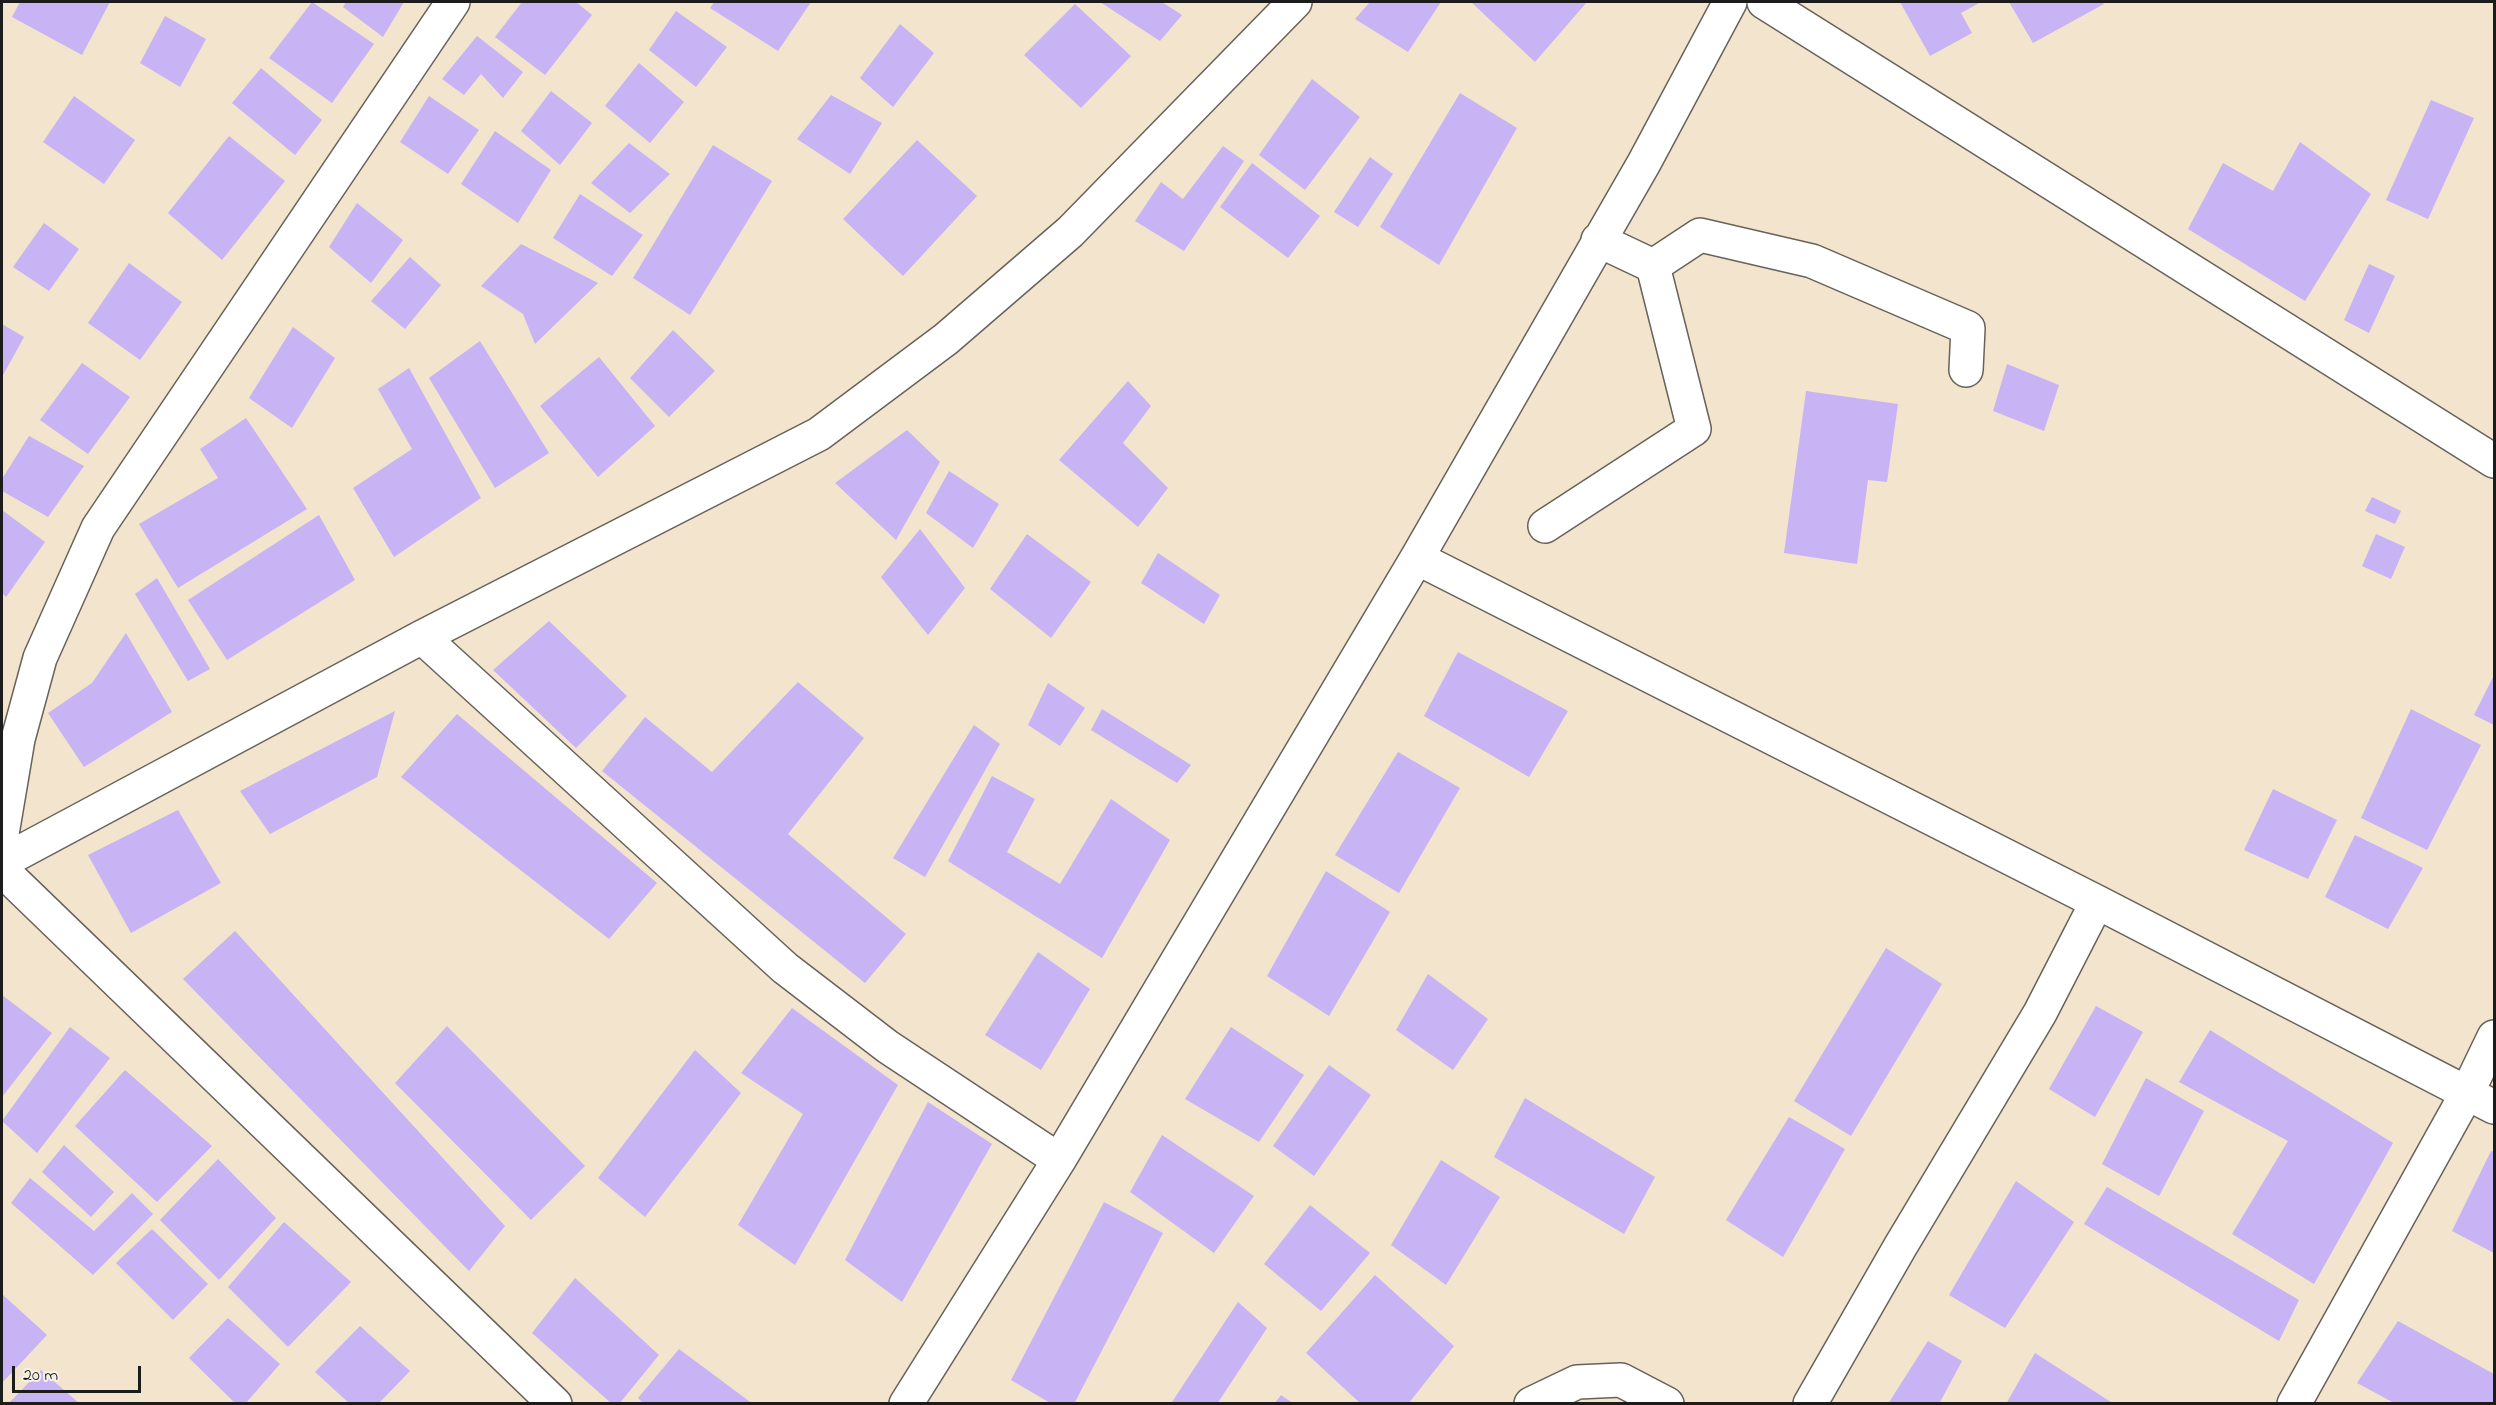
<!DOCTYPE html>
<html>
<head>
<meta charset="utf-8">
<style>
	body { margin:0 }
	#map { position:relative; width:2496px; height:1405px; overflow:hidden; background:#f3e4cd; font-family:"Indie Flower",sans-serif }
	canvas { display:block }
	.frame { position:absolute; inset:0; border:3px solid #1c1c1c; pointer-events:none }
	.scale { position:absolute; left:12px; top:1366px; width:129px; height:27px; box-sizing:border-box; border:3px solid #1c1c1c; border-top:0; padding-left:8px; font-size:18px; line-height:21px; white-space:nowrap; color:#1c1c1c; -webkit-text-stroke:4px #f7f3e8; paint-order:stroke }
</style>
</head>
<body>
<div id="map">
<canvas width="2496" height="1405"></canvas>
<div class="frame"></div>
<div class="scale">20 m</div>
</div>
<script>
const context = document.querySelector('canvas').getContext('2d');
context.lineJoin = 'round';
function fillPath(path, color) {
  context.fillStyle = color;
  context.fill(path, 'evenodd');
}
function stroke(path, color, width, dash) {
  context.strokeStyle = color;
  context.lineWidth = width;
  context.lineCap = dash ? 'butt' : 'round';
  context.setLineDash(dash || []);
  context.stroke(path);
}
fillPath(new Path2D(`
	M20 2H110L82 55 12 17Z
	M312 2 374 44 332 103 269 58Z
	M346 2H404L383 37 343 7Z
	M522 2H576L592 15 545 75 495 37Z
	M714 2H811L778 51 710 8Z
	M1100 2H1162L1182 15 1160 41Z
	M1370 2H1441L1408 52 1355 19Z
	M1471 2H1587L1535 62Z
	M1900 2H1981L1961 13 1972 33 1930 56Z
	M2009 2H2102L2104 4 2033 43Z
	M1075 4 1131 56 1081 108 1024 55Z
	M676 11 727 47 696 87 649 50Z
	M165 16 206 39 180 87 140 63Z
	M900 24 934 53 893 107 860 78Z
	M477 36 523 72 503 98 481 74 464 95 442 79Z
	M639 63 684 102 650 143 605 106Z
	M261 68 322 120 295 155 232 103Z
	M1312 79 1360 117 1305 190 1259 155Z
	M551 91 592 123 560 165 521 131Z
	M1460 93 1517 128 1439 265 1380 227Z
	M831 95 882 123 850 174 797 139Z
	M74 96 135 140 104 184 43 142Z
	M429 96 479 130 448 174 400 142Z
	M2431 100 2474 118 2428 219 2386 200Z
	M495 131 551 170 518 223 461 184Z
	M229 136 285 181 222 260 168 213Z
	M917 140 977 196 903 276 843 219Z
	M2300 142 2371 194 2305 301 2188 229 2223 163 2273 191Z
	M629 143 670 174 630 213 591 183Z
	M713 145 772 181 690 315 633 278Z
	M1223 146 1244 161 1184 251 1135 221 1161 182 1183 199Z
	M1370 157 1393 174 1358 227 1334 212Z
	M1252 163 1320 216 1288 258 1220 207Z
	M580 194 643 235 612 276 553 238Z
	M357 203 403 240 371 283 329 247Z
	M44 223 79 249 49 291 13 267Z
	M521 244 598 283 535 344 523 314 481 286Z
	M410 257 441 285 405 329 371 301Z
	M129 263 182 302 140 360 88 323Z
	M2369 264 2395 276 2369 333 2344 320Z
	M2 324 24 337 2 377Z
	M293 327 335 358 292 428 249 398Z
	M673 330 715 371 669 417 630 378Z
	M480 341 549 453 495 488 429 378Z
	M599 357 655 426 598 477 540 406Z
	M82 363 130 397 88 454 40 420Z
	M2007 364 2059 385 2044 431 1993 411Z
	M409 368 481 498 394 557 353 488 412 449 378 389Z
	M1128 381 1151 406 1123 443 1168 488 1138 527 1059 460Z
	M1806 391 1898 404 1887 482 1868 480 1857 564 1784 553Z
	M246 418 307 509 178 588 139 524 218 478 200 449Z
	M907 430 940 462 896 540 835 483Z
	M29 436 84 466 48 517 2 491V479Z
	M949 471 999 504 973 548 926 513Z
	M2372 497 2401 511 2395 524 2365 511Z
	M2 510 45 542 6 597 2 593Z
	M319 515 355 580 227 660 188 600Z
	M920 529 965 588 928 635 881 577Z
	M1027 534 1091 582 1051 638 990 589Z
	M2376 534 2405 547 2391 579 2362 566Z
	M1158 553 1220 595 1204 624 1141 583Z
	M157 578 210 669 188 681 135 594Z
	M549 621 627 696 576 748 493 670Z
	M126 633 172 712 84 767 48 713 92 683Z
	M1458 652 1568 711 1529 777 1424 716Z
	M2494 675V725L2474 715Z
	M798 682 864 738 788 834 906 934 865 983 602 771 645 717 712 772Z
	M1048 683 1085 708 1060 746 1028 725Z
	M1102 709 1191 765 1177 783 1091 730Z
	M2411 709 2481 745 2427 850 2361 818Z
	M395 711 377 777 270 834 240 791Z
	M457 714 657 883 609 939 401 777Z
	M974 725 1000 744 925 877 893 858Z
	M1398 752 1460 788 1399 893 1335 855Z
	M992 776 1035 799 1007 852 1060 884 1111 799 1170 840 1102 958 948 861Z
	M2273 789 2337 820 2308 879 2244 850Z
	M178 810 221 883 131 933 88 855Z
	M2355 835 2423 868 2388 929 2325 897Z
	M1326 871 1390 912 1329 1016 1267 976Z
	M235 931 505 1226 469 1271 183 979Z
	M1886 948 1942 984 1851 1136 1794 1101Z
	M1038 952 1090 989 1041 1070 985 1035Z
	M1428 974 1488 1019 1453 1070 1396 1030Z
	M2 995 52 1033 2 1097Z
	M2096 1006 2143 1032 2095 1117 2049 1089Z
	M792 1008 898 1085 795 1265 738 1225 803 1114 741 1073Z
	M447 1026 585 1166 531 1220 395 1083Z
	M70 1027 110 1058 37 1153 2 1121Z
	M1231 1027 1304 1075 1259 1142 1185 1099Z
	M2210 1030 2393 1143 2314 1284 2232 1234 2288 1141 2179 1082Z
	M695 1050 741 1093 645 1217 598 1178Z
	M1329 1065 1371 1095 1314 1176 1273 1146Z
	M125 1070 212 1146 157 1202 75 1126Z
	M2146 1078 2204 1111 2159 1196 2102 1164Z
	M1525 1098 1655 1177 1624 1234 1494 1157Z
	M928 1102 992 1144 902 1302 845 1260Z
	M1789 1117 1845 1149 1783 1257 1726 1220Z
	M1162 1135 1254 1196 1214 1253 1130 1192Z
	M64 1145 114 1192 91 1217 42 1172Z
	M2491 1151 2494 1152V1253L2452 1231Z
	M218 1159 276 1218 219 1280 160 1220Z
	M1441 1160 1500 1197 1446 1285 1391 1245Z
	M30 1178 94 1231 132 1193 153 1214 93 1275 11 1203Z
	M2016 1181 2074 1222 2005 1328 1949 1295Z
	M2107 1187 2299 1300 2279 1341 2084 1224Z
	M1104 1202 1163 1233 1074 1404H1052L1011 1380Z
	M1310 1205 1370 1253 1321 1311 1264 1264Z
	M284 1222 351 1282 288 1347 228 1287Z
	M152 1229 208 1284 173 1320 116 1263Z
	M1375 1275 1454 1346 1408 1404H1361L1306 1353Z
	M575 1278 659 1355 619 1404H612L532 1333Z
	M2 1294 47 1335 2 1383Z
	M1238 1302 1267 1328 1217 1404H1173L1172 1402Z
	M228 1318 280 1364 245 1404H236L189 1358Z
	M2398 1321 2494 1374V1404H2396L2357 1383Z
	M360 1326 410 1371 378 1404H350L315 1372Z
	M1928 1341 1962 1361 1939 1404H1888Z
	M679 1349 753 1404H644L638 1398Z
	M2035 1353 2114 1404H2006Z
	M41 1370 80 1404H8Z
	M1281 1395 1294 1404H1274Z`), '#c8b3f4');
const minor = new Path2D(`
	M1764 2 2494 461
	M1598 240 1653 266 1700 235 1812 261 1968 328 1966 370
	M1545 526 1694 429 1653 266
	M1417 558 2097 902 2494 1107
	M422 637 785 968 888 1047 1059 1160
	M2 834 18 739 40 658 98 528 453 2
	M2 862 422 637 819 434 946 339 1070 232 1295 2
	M2 870 555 1404
	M906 1404 1059 1160 1417 558 1644 163 1730 2
	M1531 1404 1577 1382 1621 1380 1667 1404
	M1810 1404 1900 1247 2040 1013 2097 902
	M2294 1404 2467 1093 2494 1037`);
stroke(minor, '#67625a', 36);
stroke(minor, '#fff', 33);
</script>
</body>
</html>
